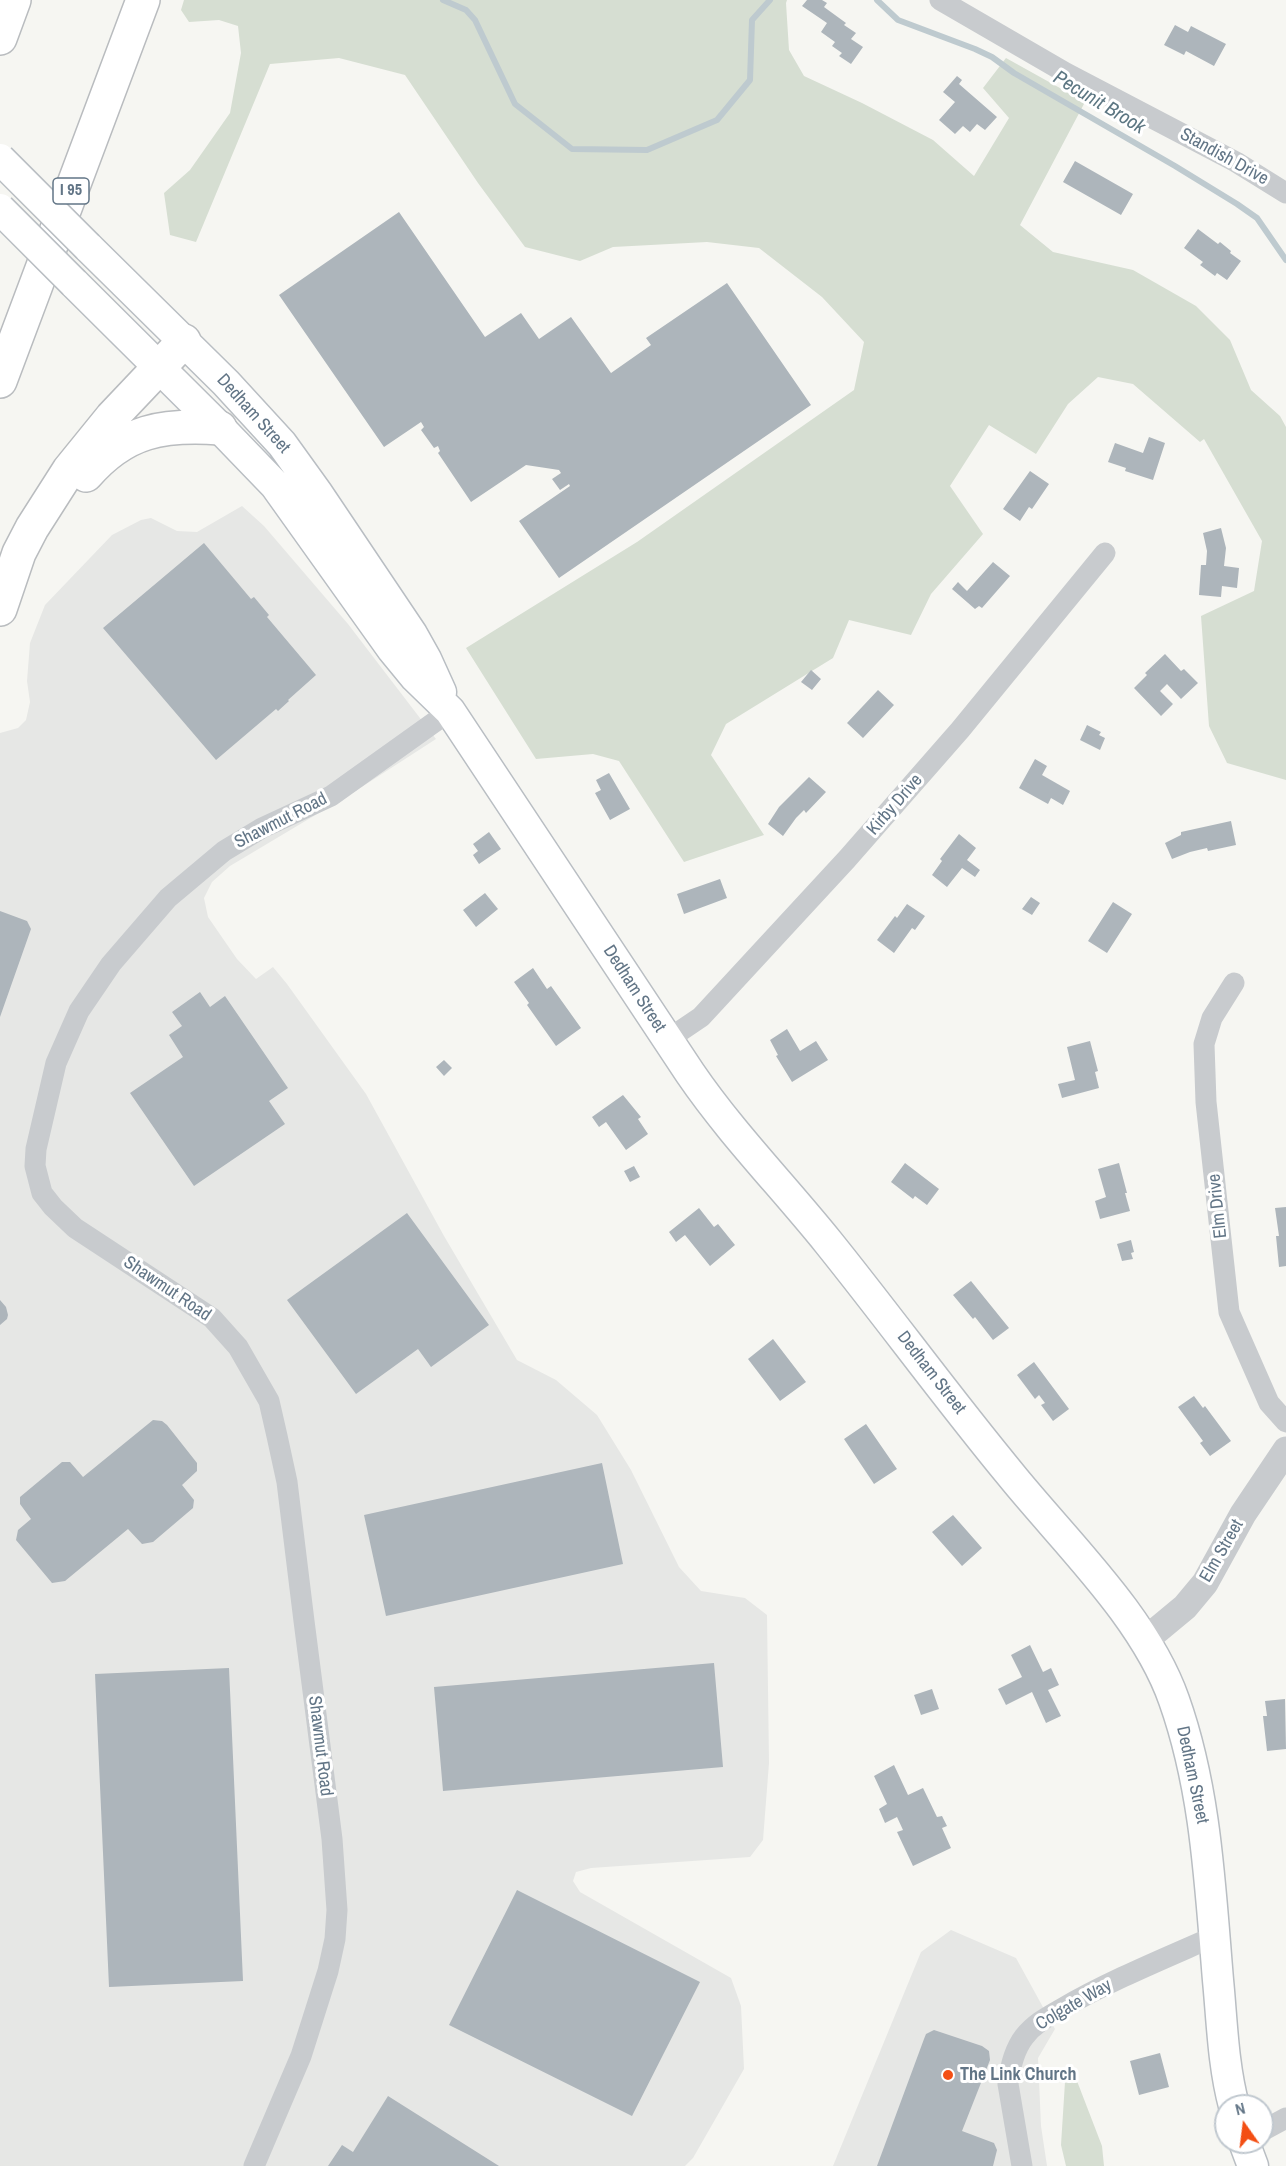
<!DOCTYPE html>
<html>
<head>
<meta charset="utf-8">
<style>
	body { margin:0 }
	#map { position:relative; width:1286px; height:2166px; overflow:hidden; background:#f6f6f2; font-family:"Archivo Narrow",sans-serif }
	canvas { display:block }
	.north { position:absolute; left:1214px; top:2094px; width:60px; height:60px; box-sizing:border-box; background:#fff; border:2px solid #c0c8cf; border-radius:50%; rotate:346deg; font-size:16px; font-weight:700; line-height:24px; text-align:center; color:#627586 }
	.north::after { content:''; display:block; margin:auto; width:21px; height:27px; background:#f34f14; clip-path:polygon(50% 0,100% 100%,50% 72%,0 100%) }
</style>
</head>
<body>
<div id="map">
<canvas width="1286" height="2166"></canvas>
<div class="north">N</div>
</div>
<script>
const context = document.querySelector('canvas').getContext('2d');
context.lineJoin = 'round';
function fillPath(path, color) {
  context.fillStyle = color;
  context.fill(path, 'evenodd');
}
function stroke(path, color, width, dash) {
  context.strokeStyle = color;
  context.lineWidth = width;
  context.lineCap = dash ? 'butt' : 'round';
  context.setLineDash(dash || []);
  context.stroke(path);
}
function write(font, color, halo, rows, align = 'center') {
  context.font = font + ' "Archivo Narrow",sans-serif';
  context.lineWidth = 6;
  context.setLineDash([]);
  context.textBaseline = 'middle';
  context.strokeStyle = halo;
  context.fillStyle = color;
  for (const [text, x, y, turn = 0] of rows) {
    context.save();
    context.translate(x, y);
    context.rotate((+turn || 0) * Math.PI / 180);
    context.textAlign = isNaN(turn) ? turn : align;
    if (halo) context.strokeText(text, 0, 0);
    context.fillText(text, 0, 0);
    context.restore();
  }
}
fillPath(new Path2D(`
	M242 506 264 526 348 624 436 739 354 792 230 866 212 882 204 898 208 917 237 959 256 979 273 967 287 984 366 1094 444 1236 517 1360 556 1380 597 1415 631 1470 679 1567 701 1591 745 1598 767 1615 769 1763 763 1840 750 1857 591 1868 576 1872 573 1881 580 1892 731 1978 741 2006 744 2069 693 2158 685 2166H0V733L18 728 26 720 30 702 27 681 30 643 45 605 112 535 141 520 151 518 177 531 197 532Z
	M951 1930 1016 1958 1055 2029 1038 2058 1041 2126 1047 2166H833L921 1952Z`), '#e6e7e5');
fillPath(new Path2D(`
	M184 0H787L786 3 789 50 804 76 862 103 933 140 974 176 1009 118 983 88 1006 58 1085 102 1020 225 1053 252 1133 270 1196 306 1230 340 1251 390 1280 416 1286 427V780L1227 763 1209 726 1201 616 1254 591 1262 541 1204 439 1200 442 1133 384 1098 377 1068 404 1036 454 989 425 950 486 983 534 931 594 911 635 849 620 833 658 726 724 711 755 764 835 684 862 619 761 593 754 536 759 466 648 637 542 854 390 864 342 822 297 759 248 707 242 613 247 580 261 525 247 478 183 405 75 339 58 270 64 196 242 170 235 164 193 190 170 230 113 241 53 238 26 219 20 189 22 181 10Z
	M1077 2081 1102 2146 1104 2166H1066L1061 2145 1065 2082Z`), '#d6ded2');
stroke(new Path2D(`
	M443 0 466 10 475 20 515 104 572 149 647 150 717 120 750 80 752 20 770 0
	M877 0 898 20 975 49 992 57 1014 73 1175 166 1237 204 1257 218 1286 260`), '#becacf', 6);
fillPath(new Path2D(`
	M807 0H822L827 3 824 7 846 23 844 25 856 33 851 39 863 47 851 64 839 56 842 53 832 46 835 42 821 32 827 23 802 6Z
	M1175 25 1188 32 1191 26 1226 44 1214 66 1186 51 1184 55 1164 45Z
	M957 76 962 80 959 84 997 117 985 130 977 124 970 132 963 126 955 134 939 120 955 102 943 92Z
	M1075 161 1133 194 1121 215 1063 182Z
	M399 212 485 337 521 313 539 339 571 317 611 373 651 345 646 338 727 283 811 405 559 578 519 521 570 486 569 484 560 490 552 479 561 473 559 470 526 465 471 502 438 453 440 451 438 446 434 448 421 430 424 427 421 422 384 447 279 295Z
	M1198 229 1218 244 1220 242 1231 251 1230 253 1241 261 1227 280 1217 273 1215 276 1200 265 1203 262 1184 248Z
	M1149 437 1165 443 1153 480 1125 471 1126 468 1108 462 1115 443 1143 453Z
	M1030 471 1049 484 1032 509 1029 507 1020 521 1003 509Z
	M1221 528 1226 548 1224 566 1239 568 1237 588 1222 586 1221 597 1199 595 1201 565H1206L1207 551 1203 533Z
	M204 543 251 599 254 597 269 615 267 617 316 675 288 700 289 701 278 711 276 709 216 760 103 628Z
	M993 562 1010 576 982 608 979 606 975 609 952 589 958 582 967 591Z
	M1165 654 1181 671 1184 669 1198 683 1181 699 1167 684 1160 691 1173 704 1161 716 1134 688 1147 675 1145 673Z
	M811 670 821 679 812 690 801 682Z
	M878 690 894 705 863 738 847 723Z
	M1087 725 1101 732 1099 735 1105 738 1100 750 1080 740Z
	M1035 759 1047 766 1042 775 1070 791 1063 805 1051 798 1048 804 1019 788Z
	M609 773 630 809 610 820 595 793 601 790 596 780Z
	M809 777 826 792 806 813 804 810 796 818 783 836 768 824 779 807Z
	M1231 821 1236 845 1208 851 1207 848 1190 852 1172 859 1165 843 1181 835V832Z
	M489 832 501 849 479 864 473 855 478 851 473 844Z
	M959 834 976 848 967 860 980 870 975 877 962 868 947 887 932 875 942 861 940 859Z
	M720 879 727 898 684 914 677 894Z
	M485 893 498 909 476 927 463 910Z
	M1031 897 1040 903 1032 915 1022 909Z
	M1113 902 1132 914 1107 953 1088 941Z
	M907 904 925 916 915 930 912 928 894 953 877 940 895 916 897 918Z
	M0 911 27 921 31 929 0 1017Z
	M533 968 547 989 551 986 581 1028 556 1046 527 1005 529 1003 514 982Z
	M200 992 210 1007 225 996 288 1088 269 1101 285 1124 194 1186 130 1093 183 1057 169 1035 182 1026 172 1012Z
	M787 1029 800 1051 816 1041 828 1060 792 1082 776 1056 778 1055 770 1040Z
	M1090 1041 1098 1071 1095 1072 1099 1088 1062 1098 1058 1084 1075 1080 1067 1047Z
	M444 1060 452 1068 444 1076 436 1067Z
	M623 1095 641 1117 638 1119 648 1134 626 1150 606 1122 599 1127 592 1117Z
	M905 1163 939 1189 927 1205 915 1196 913 1199 891 1182Z
	M1119 1163 1127 1193H1125L1130 1211 1100 1219 1095 1201 1106 1197 1098 1169Z
	M634 1166 640 1177 630 1182 624 1171Z
	M1286 1207V1266L1279 1267 1276 1236H1279L1275 1208Z
	M699 1208 714 1227 718 1224 735 1245 710 1266 685 1235 676 1242 669 1232Z
	M407 1213 489 1325 431 1367 418 1349 356 1394 287 1300Z
	M1131 1240 1134 1252 1131 1253 1133 1259 1122 1261 1117 1244Z
	M971 1281 1009 1328 993 1340 975 1317 973 1319 953 1295Z
	M0 1300 6 1307 8 1315 7 1319 0 1325Z
	M773 1339 806 1382 780 1401 748 1359Z
	M1034 1362 1069 1409 1053 1421 1041 1405 1045 1403 1039 1395 1035 1399 1017 1375Z
	M1194 1396 1203 1408 1205 1406 1231 1441 1210 1456 1200 1443 1203 1441 1178 1407Z
	M153 1420 162 1421 167 1425 197 1463V1471L182 1485 194 1500 193 1508 153 1542 142 1544 128 1529 65 1581 52 1583 16 1540 18 1530 31 1519 20 1504V1497L62 1462H70L83 1477Z
	M866 1424 897 1469 874 1484 844 1439Z
	M602 1463 623 1564 386 1616 364 1515Z
	M953 1515 982 1548 962 1566 932 1532Z
	M1030 1645 1043 1672 1051 1668 1059 1685 1048 1690 1061 1716 1046 1723 1032 1692 1006 1705 998 1689 1022 1677 1011 1655Z
	M714 1663 723 1767 443 1791 434 1687Z
	M229 1668 243 1981 109 1987 95 1674Z
	M932 1689 939 1709 921 1715 914 1695Z
	M1285 1699 1286 1749 1267 1751 1263 1716H1267L1265 1701Z
	M894 1765 908 1795 923 1788 937 1817 942 1816 947 1826 942 1828 951 1848 913 1866 897 1832 903 1830 897 1817 885 1823 879 1809 887 1804 874 1776Z
	M517 1890 700 1982 632 2116 449 2025Z
	M934 2030 982 2046 989 2051 990 2060 962 2131 994 2143 997 2150 993 2166H877L924 2039 926 2034Z
	M1160 2053 1169 2087 1139 2095 1130 2061Z
	M388 2096 499 2166H328L342 2145 353 2152Z`), '#adb5bb');
const secondary = new Path2D(`
	M88 247 226 383 282 444 318 494 412 634 426 659 441 692
	M74 283 220 428 275 485 392 649 415 677 450 711 690 1073C731 1133 782 1185 828 1242 890 1319 948 1399 1011 1475 1066 1543 1145 1617 1174 1700 1206 1790 1210 1885 1218 1980 1222 2021 1223 2065 1234 2106
	M1244 2142 1253 2166`);
const motorway = new Path2D(`
	M0 38 14 0
	M0 381 143 0
	M86 475C125 430 163 424 220 428
	M0 609 19 553 32 528 69 470 112 417 184 341`);
stroke(secondary, '#b9bec3', 33);
stroke(motorway, '#b9bcbf', 36);
stroke(new Path2D(`
	M940 0 1066 73 1236 162 1286 193
	M1234 983 1212 1018 1204 1044 1206 1102 1229 1312 1269 1403 1286 1422
	M667 1040 701 1017 847 859 960 730 1105 553
	M1262 2131 1286 2118
	M254 2166 301 2056 328 1971 335 1939 337 1910 332 1839 304 1621 287 1482 277 1436 269 1401 238 1347 212 1318 75 1228 53 1207 42 1193 35 1166 36 1149 56 1063 79 1011 111 964 168 898 224 851 262 828 331 796 450 711
	M1022 2166 1008 2084C1010 2068 1014 2050 1024 2037 1034 2024 1047 2017 1061 2009 1109 1981 1163 1959 1215 1936`), '#c8cbce', 21);
stroke(new Path2D(`
	M1144 1641 1185 1607 1205 1583 1243 1514 1286 1450`), '#c8cbce', 27);
stroke(secondary, '#fff', 30);
stroke(motorway, '#fff', 33);
const secondaryBridge = new Path2D(`
	M0 159 88 247
	M0 209 74 283`);
stroke(secondaryBridge, '#b9bec3', 33, []);
stroke(secondaryBridge, '#fff', 30);
for (const [x, y, r, color] of [
	[948,2075,6,"#f34f14"]
]) {
  const dot = new Path2D();
  dot.arc(x, y, r, 0, 2 * Math.PI);
  context.fillStyle = color;
  context.fill(dot);
  stroke(dot, '#fff', 2);
}
for (const [x, y, w] of [
	[71,191,36]
]) {
  const box = new Path2D();
  box.roundRect(x - w / 2, y - 13, w, 26, 4.5);
  context.fillStyle = '#fff';
  context.fill(box);
  stroke(box, '#627586', 1.5);
}
write('bold 16px', '#627586', null, [
	["I 95",71,191]
]);
write('18px', '#627586', '#fff', [
	["Standish Drive",1224,157,29],
	["Dedham Street",253,414,48],
	["Kirby Drive",895,805,-49],
	["Shawmut Road",281,821,-27],
	["Dedham Street",634,989,57],
	["Elm Drive",1218,1206,-96],
	["Shawmut Road",167,1289,34],
	["Dedham Street",931,1373,52],
	["Elm Street",1222,1551,-60],
	["Shawmut Road",320,1746,83],
	["Dedham Street",1192,1775,78],
	["Colgate Way",1074,2005,-30]
]);
write('bold 18px', '#627586', '#fff', [
	["The Link Church",960,2075]
], 'left');
write('italic 20px', '#5d7783', '#fff', [
	["Pecunit Brook",1099,103,31]
]);
</script>
</body>
</html>
